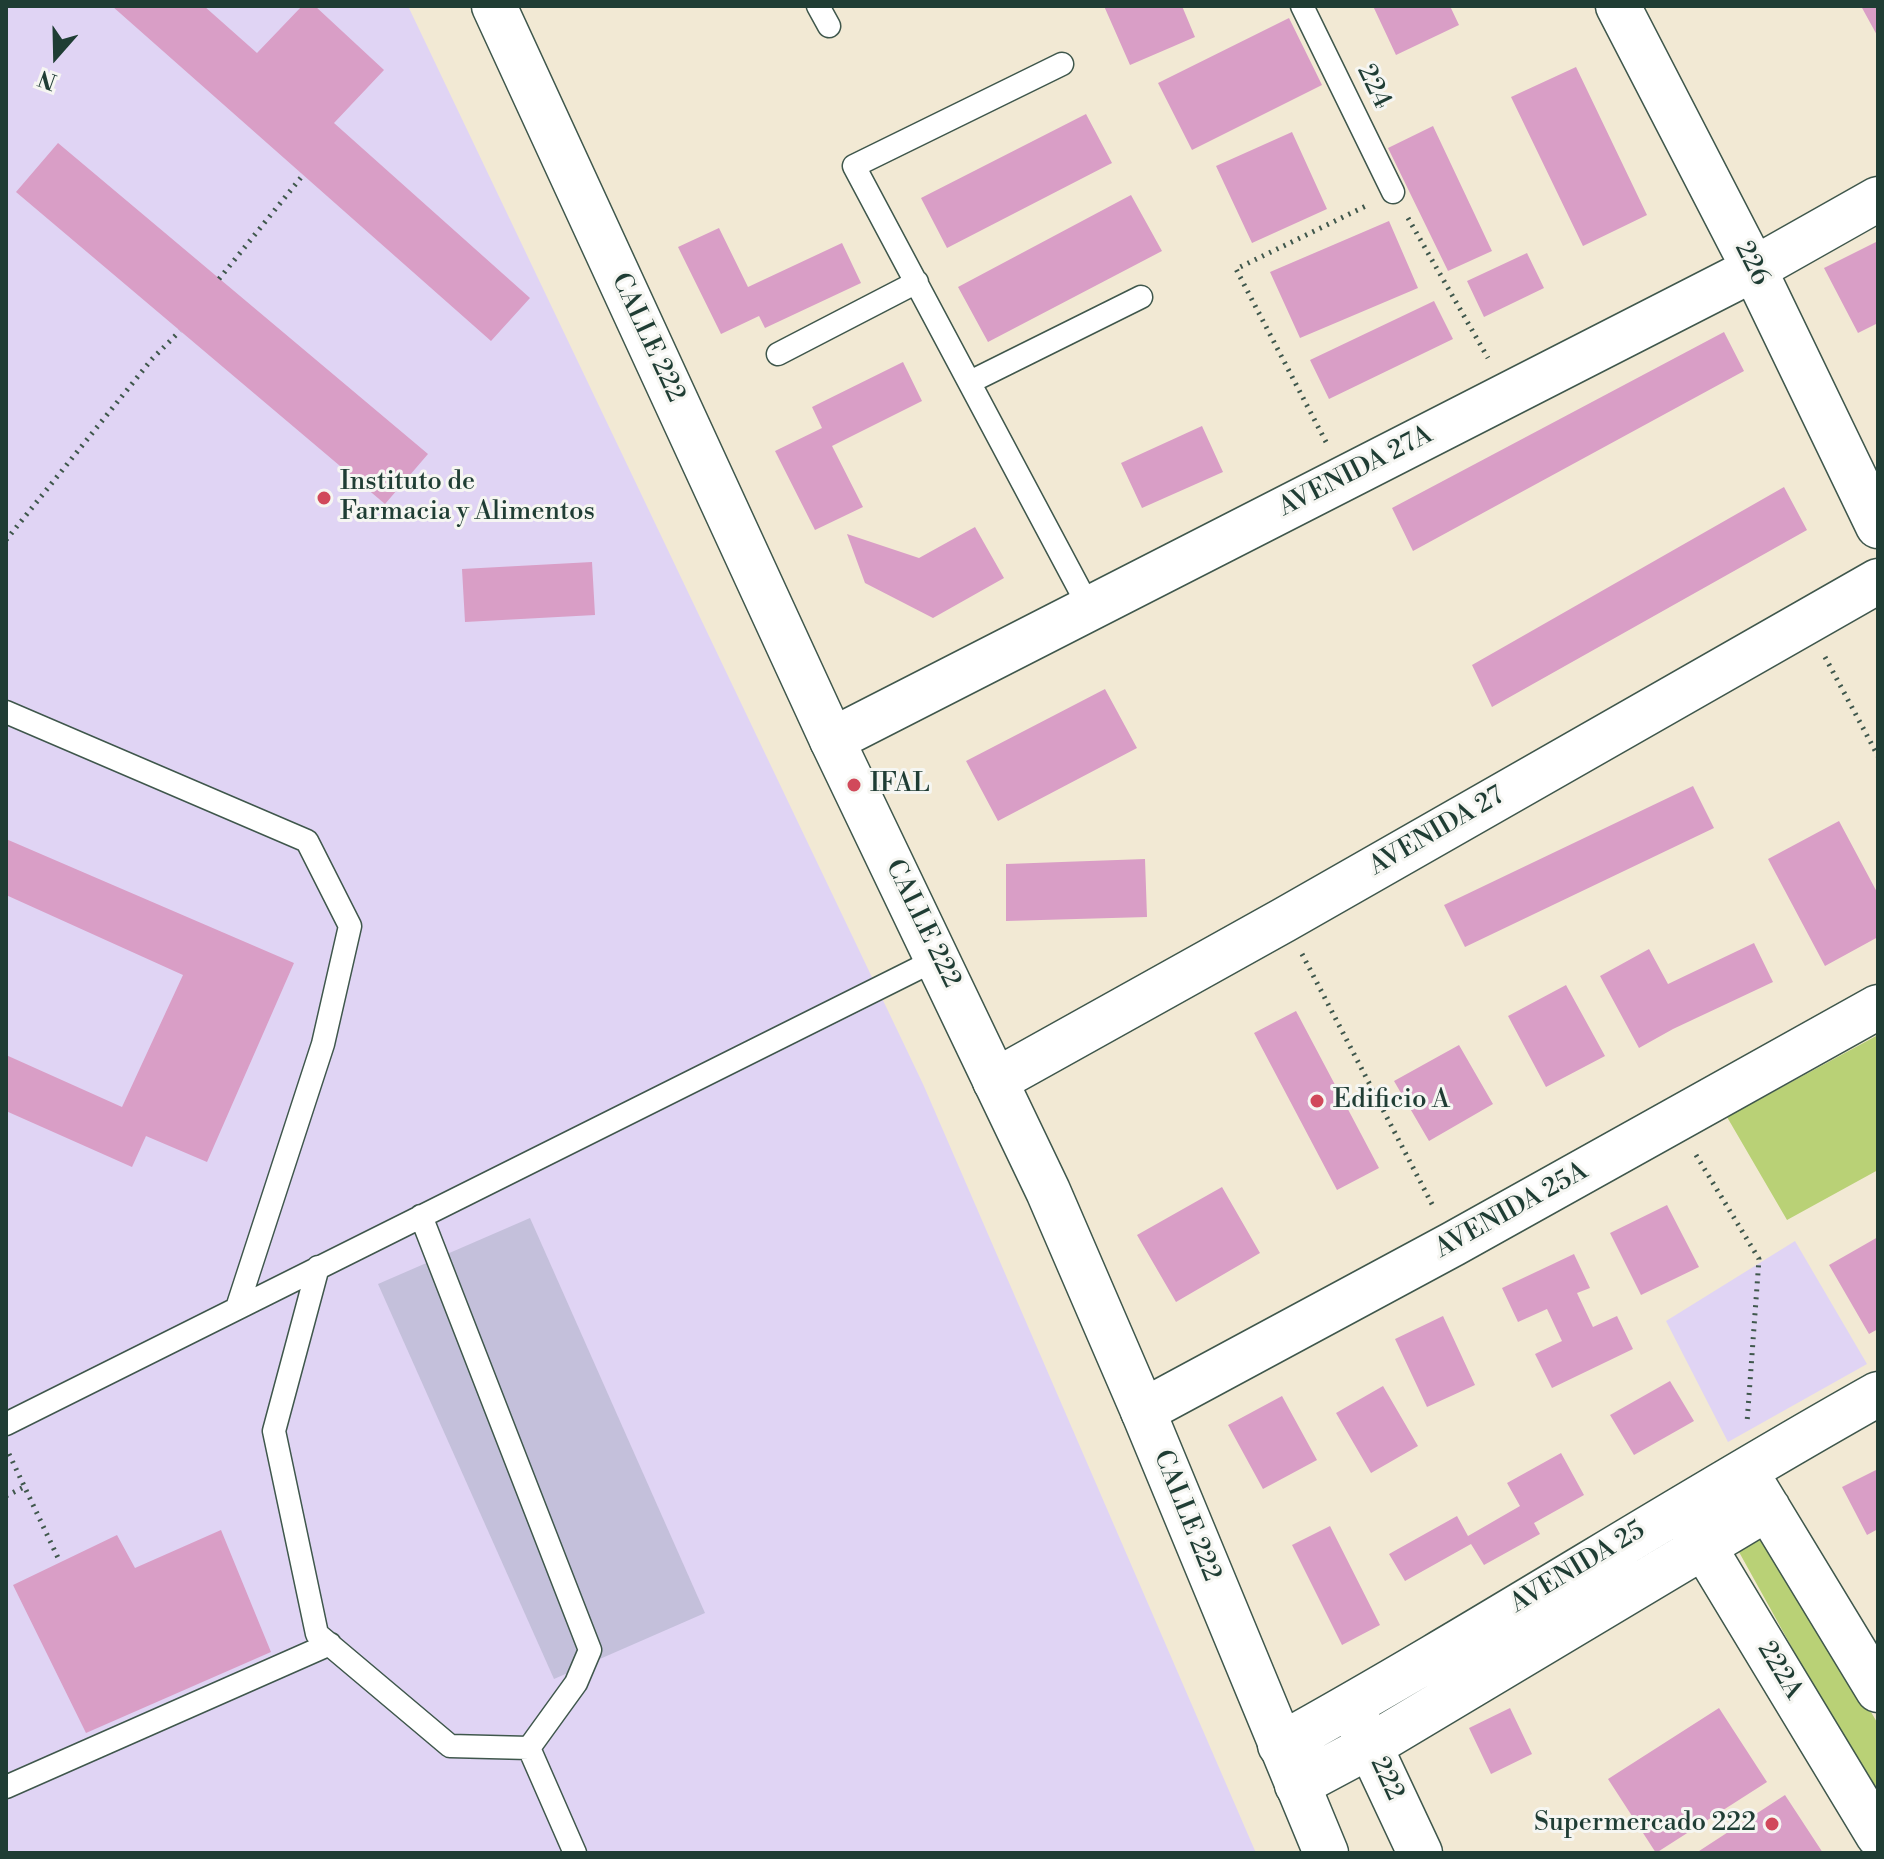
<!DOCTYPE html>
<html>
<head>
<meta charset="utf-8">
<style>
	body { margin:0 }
	#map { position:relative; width:1884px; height:1859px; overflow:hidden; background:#f2e9d4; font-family:"Libre Bodoni",serif }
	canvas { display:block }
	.frame { position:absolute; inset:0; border:8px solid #1f3d34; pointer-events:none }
	.north { position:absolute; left:16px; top:16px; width:80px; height:80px; -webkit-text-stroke:6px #f6f6f2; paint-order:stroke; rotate:200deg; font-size:22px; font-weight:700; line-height:32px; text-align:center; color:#1f3d34 }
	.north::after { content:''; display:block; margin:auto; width:28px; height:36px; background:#1f3d34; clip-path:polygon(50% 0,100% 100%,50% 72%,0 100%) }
</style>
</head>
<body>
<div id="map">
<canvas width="1884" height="1859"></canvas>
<div class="frame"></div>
<div class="north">N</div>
</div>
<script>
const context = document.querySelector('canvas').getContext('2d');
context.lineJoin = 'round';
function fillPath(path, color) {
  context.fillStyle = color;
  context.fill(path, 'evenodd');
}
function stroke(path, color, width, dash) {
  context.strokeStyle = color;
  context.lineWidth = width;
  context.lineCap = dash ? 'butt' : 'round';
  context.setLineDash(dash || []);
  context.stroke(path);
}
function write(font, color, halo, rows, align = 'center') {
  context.font = font + ' "Libre Bodoni",serif';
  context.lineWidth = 6;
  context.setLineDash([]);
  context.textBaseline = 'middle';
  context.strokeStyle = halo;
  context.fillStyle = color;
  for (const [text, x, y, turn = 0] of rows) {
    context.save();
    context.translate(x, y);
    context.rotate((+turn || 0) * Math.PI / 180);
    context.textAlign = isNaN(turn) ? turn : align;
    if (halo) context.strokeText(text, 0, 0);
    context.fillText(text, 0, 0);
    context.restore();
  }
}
fillPath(new Path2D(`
	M6 6H408L923 1084 1256 1853H6Z
	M1795 1241 1867 1364 1728 1442 1666 1321Z`), '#e0d4f4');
fillPath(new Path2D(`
	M530 1218 705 1613 554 1679 378 1284Z`), '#c4c0db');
fillPath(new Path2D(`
	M1878 1035V1170L1787 1220 1727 1117Z
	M1767 1534 1878 1724V1803L1739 1552 1742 1538Z`), '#b9d176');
fillPath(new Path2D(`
	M112 6H204L257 53 302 6H315L384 70 334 123 530 298 491 341Z
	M1104 6H1182L1195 37 1130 65Z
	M1373 6H1450L1459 25 1396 55Z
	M1861 6H1878V37Z
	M1289 18 1322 85 1192 150 1158 83Z
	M1576 67 1647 215 1583 246 1511 97Z
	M1086 114 1112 163 947 248 921 198Z
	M1433 126 1492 251 1448 271 1388 148Z
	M1292 132 1327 209 1252 243 1216 166Z
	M58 143 428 454 385 504 16 192Z
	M1131 195 1162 251 988 342 958 287Z
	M1389 221 1418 288 1300 338 1270 272Z
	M719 228 748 287 842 243 861 283 765 328 759 316 721 334 678 247Z
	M1878 241V323L1858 333 1824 268Z
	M1527 253 1544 288 1484 317 1467 281Z
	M1434 301 1453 339 1329 399 1310 360Z
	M1724 332 1744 371 1413 551 1392 508Z
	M903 362 922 401 832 446 863 507 815 530 775 451 822 428 812 407Z
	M1202 426 1223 472 1142 508 1121 463Z
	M1784 487 1807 530 1492 707 1472 665Z
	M975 527 1004 578 933 618 865 583 847 534 919 558Z
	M592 562 595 615 465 622 462 569Z
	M1105 689 1137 748 998 821 966 761Z
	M1693 786 1714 828 1465 947 1444 905Z
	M1839 821 1878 894V937L1825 966 1768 859Z
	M6 839 294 963 207 1162 146 1136 132 1167 6 1111V1055L122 1107 183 975 6 895Z
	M1145 859 1147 917 1006 921V864Z
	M1754 943 1773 982 1673 1029 1639 1048 1600 976 1649 949 1668 984Z
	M1566 985 1605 1056 1546 1087 1508 1016Z
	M1296 1011 1379 1168 1337 1190 1254 1033Z
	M1459 1045 1493 1104 1429 1141 1394 1081Z
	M1222 1187 1260 1253 1176 1302 1137 1235Z
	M1667 1205 1699 1267 1641 1295 1610 1233Z
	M1878 1237V1329L1869 1334 1829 1265Z
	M1574 1254 1590 1288 1577 1293 1593 1327 1617 1316 1633 1349 1552 1388 1535 1354 1562 1341 1547 1309 1518 1322 1502 1288Z
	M1443 1316 1475 1385 1427 1407 1395 1339Z
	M1670 1381 1694 1421 1634 1455 1610 1415Z
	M1383 1386 1418 1446 1371 1473 1336 1413Z
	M1282 1396 1317 1460 1263 1489 1228 1425Z
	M1561 1453 1584 1495 1534 1523 1540 1534 1484 1565 1471 1544 1405 1581 1389 1554 1457 1516 1468 1536 1520 1506 1507 1483Z
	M1878 1469V1529L1867 1535 1842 1487Z
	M1330 1526 1380 1625 1342 1645 1292 1545Z
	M221 1530 271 1652 86 1733 13 1585 117 1535 135 1568Z
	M1510 1708 1532 1754 1491 1774 1469 1728Z
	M1719 1708 1767 1782 1656 1853 1608 1779Z
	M1785 1795 1823 1853H1696Z`), '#d99ec6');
const lane = new Path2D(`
	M818 6 829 26
	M1302 6 1393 192
	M1062 64 854 166 1090 609
	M778 354 917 282
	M970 382 1141 297
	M6 712 307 841 350 926 323 1044 237 1308
	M318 1267 274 1431 317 1634 450 1746 529 1748 576 1683 590 1650 421 1216
	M6 1424 939 958
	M529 1748 575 1853
	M6 1787 330 1644`);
const street = new Path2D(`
	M1618 6 1754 269 1878 526
	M832 740 1754 269 1878 199
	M995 1081 1284 920 1878 581
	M1143 1411 1453 1244 1878 1007
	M1753 1484 1878 1690
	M1687 1519 1878 1835
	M1358 1721 1420 1853
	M1280 1745C1482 1633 1676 1507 1878 1394
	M1297 1785 1370 1746 1768 1508`);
const secondary = new Path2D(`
	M494 6 832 740 1048 1191 1143 1411 1326 1853`);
stroke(lane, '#3f574c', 25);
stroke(street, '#3f574c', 47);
stroke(secondary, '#3f574c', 47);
stroke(new Path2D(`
	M1408 218 1488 358
	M219 279 303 175
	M1326 442 1236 269 1368 205
	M6 540 152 359 180 331
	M1825 657 1878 756
	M1302 954 1434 1208
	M1696 1155 1759 1259 1747 1423
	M9 1454 60 1562
	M6 1496 24 1487`), '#3f574c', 5, [2, 6]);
stroke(lane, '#fff', 22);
stroke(street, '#fff', 44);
stroke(secondary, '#fff', 44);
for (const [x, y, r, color] of [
	[324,498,8,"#d1495b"],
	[854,785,8,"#d1495b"],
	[1317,1101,8,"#d1495b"],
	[1772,1824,8,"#d1495b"]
]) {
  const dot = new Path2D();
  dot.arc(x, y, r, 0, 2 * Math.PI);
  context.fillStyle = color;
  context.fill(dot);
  stroke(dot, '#f6f6f2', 3);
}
write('26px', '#1f3d34', '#f6f6f2', [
	["224",1373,87,64],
	["226",1751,264,63],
	["CALLE 222",647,338,65],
	["AVENIDA 27A",1356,472,-27],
	["AVENIDA 27",1437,832,-30],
	["CALLE 222",922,924,64],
	["AVENIDA 25A",1512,1211,-29],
	["CALLE 222",1186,1516,68],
	["AVENIDA 25",1578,1568,-31],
	["222A",1779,1671,59],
	["222",1386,1779,65]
]);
write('26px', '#1f3d34', '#f6f6f2', [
	["Instituto de",340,483],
	["Farmacia y Alimentos",340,513],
	["IFAL",870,785],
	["Edificio A",1333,1101],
	["Supermercado 222",1756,1824,"right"]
], 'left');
</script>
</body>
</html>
